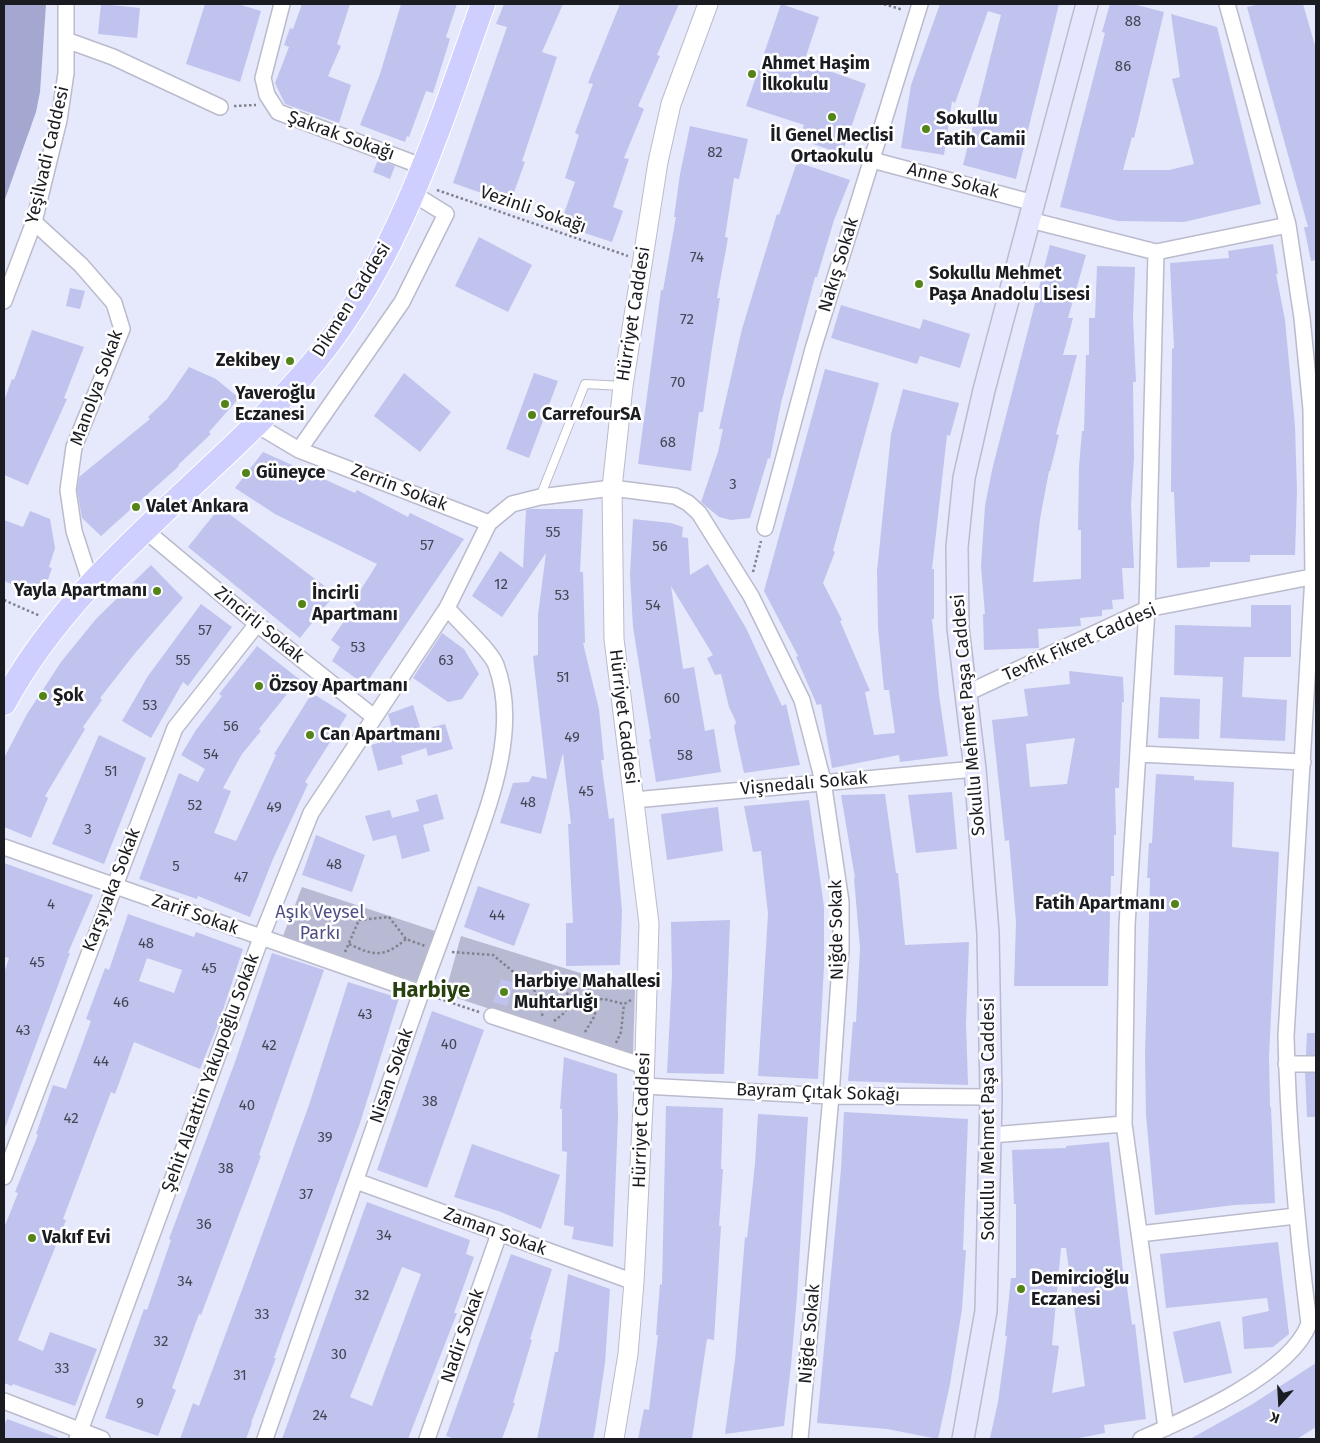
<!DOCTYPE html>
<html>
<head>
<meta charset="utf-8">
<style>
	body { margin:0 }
	#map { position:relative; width:1320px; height:1443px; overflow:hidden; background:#e6e8fb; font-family:"Fira Sans",sans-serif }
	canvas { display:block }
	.frame { position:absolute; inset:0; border:5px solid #1b1c22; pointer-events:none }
	.north { position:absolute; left:1255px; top:1378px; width:50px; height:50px; -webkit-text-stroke:4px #fff; paint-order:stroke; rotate:199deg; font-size:14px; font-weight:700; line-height:20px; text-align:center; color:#1b1c22 }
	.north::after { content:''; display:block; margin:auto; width:18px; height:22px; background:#1b1c22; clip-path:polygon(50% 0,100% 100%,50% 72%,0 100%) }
</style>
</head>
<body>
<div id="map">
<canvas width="1320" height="1443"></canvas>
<div class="frame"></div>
<div class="north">K</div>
</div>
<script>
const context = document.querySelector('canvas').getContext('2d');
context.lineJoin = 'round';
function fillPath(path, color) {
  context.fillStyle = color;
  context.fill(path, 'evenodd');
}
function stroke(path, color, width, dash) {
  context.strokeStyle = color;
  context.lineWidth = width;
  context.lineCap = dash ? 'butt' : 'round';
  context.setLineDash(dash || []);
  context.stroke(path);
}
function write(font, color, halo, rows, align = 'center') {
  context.font = font + ' "Fira Sans",sans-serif';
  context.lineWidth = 5;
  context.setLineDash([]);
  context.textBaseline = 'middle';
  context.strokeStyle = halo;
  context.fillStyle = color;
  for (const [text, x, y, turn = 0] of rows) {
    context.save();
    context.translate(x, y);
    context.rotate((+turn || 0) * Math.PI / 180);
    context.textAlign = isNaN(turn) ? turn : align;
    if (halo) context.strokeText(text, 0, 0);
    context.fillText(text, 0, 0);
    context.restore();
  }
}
fillPath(new Path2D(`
	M302 887 435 931 418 982 281 941Z
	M461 936 635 990 633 1054H625L445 994Z`), '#b8bad3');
fillPath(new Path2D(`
	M4 4H46L40 92 36 112 4 202Z`), '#a4a7cf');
fillPath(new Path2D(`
	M101 4 140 8 137 38 98 34Z
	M205 4H238L261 11 240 82 186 64Z
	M302 4H350L337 44 341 46 328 76 351 85 339 123 285 104 275 83 289 47 284 45 290 28 293 29Z
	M401 4H457L446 37 450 39 433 93 426 91 409 137 407 136 405 142 360 125 380 74Z
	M504 4H563L542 52 557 57 522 161 525 162 510 203 453 183 507 27 496 24Z
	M620 4H679L657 55 660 56 638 106 644 109 624 158 629 159 613 207 623 211 612 242 560 225 575 182 565 178 579 135 575 133 593 84 588 83Z
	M781 4 819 17 804 62 866 84 842 154 799 139 804 125 746 106Z
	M940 4H1059L1016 179 963 165 1001 15 988 11 955 103 952 101 944 155 901 148 911 85Z
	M1110 4H1133L1164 12 1134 138 1132 137 1123 170H1169L1194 164 1172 79 1180 77 1171 14 1217 27 1261 204 1184 222 1118 221 1060 207 1105 33 1102 32Z
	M1260 4H1303L1316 49V260L1311 261 1304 227H1308L1247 7Z
	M690 126 748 139 739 179 734 178 725 237 728 238 717 298H720L712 348 703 412H699L691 471 638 464 661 290H663L676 217H674L680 174Z
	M378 160 395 166 390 179 373 172Z
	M797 162 850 180 834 220 817 277H815L781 403 770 459 768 458 750 518 731 520 719 517 701 502 718 452 723 429H719L742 329 777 214 779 215Z
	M479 237 532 265 508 312 455 286Z
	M1273 244 1278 274H1276L1285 320 1295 426 1297 491 1295 555H1250V562H1210V567L1177 568 1174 492H1171L1172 349 1174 348 1170 263 1229 258 1228 251Z
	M1050 245 1086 255 1068 318H1073L1063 355H1077L1056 434 1059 435 1050 471H1049L1040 519 1033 582 1081 579V530H1078L1079 467 1082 431H1084L1086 355H1089V318H1095L1097 266 1135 267 1133 318 1136 382H1133L1134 458 1131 505 1134 568H1122L1124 599 1112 600 1113 609 1102 610V616L1080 618 1081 626 1038 629 1039 648 984 650 983 614H985L981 566 985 506 992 470Z
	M70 288 85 291 80 309 66 306Z
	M841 305 920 329 923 319 970 334 960 368 920 356 917 364 831 338Z
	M32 330 84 347 64 398 67 399 28 485 4 475V401L12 379 14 380Z
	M189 367 216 379 239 398 209 432 211 434 178 465 179 466 101 536 82 518 77 490 79 477 150 419 148 417 167 399Z
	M825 369 879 383 833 551 835 552 823 583 842 620 840 621 870 691 865 692 874 735 895 733 889 690H884L878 628 877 571 891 434 903 389 959 403 950 436 947 435 932 569H934V619H932L939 695 948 756 900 762 899 755 832 768 821 704 817 705 796 657 798 656 764 591Z
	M404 373 451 412 420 452 374 416Z
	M534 373 558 381 529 458 506 449Z
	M263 452 355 493 357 490 408 517 410 513 464 539 365 685 332 661 340 647 331 640 356 604 353 602 377 564 275 514 235 488Z
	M220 507 335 594 300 638 188 547Z
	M530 509H583L580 572H583L585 643H583L599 709 604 760H601L609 819 614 818 622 911 620 965 566 966V923H573L568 824H571L563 753 541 834 500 823 513 783 529 782 532 776 547 779 533 656 538 655V615L546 553 502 617 472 596 500 551 523 568 526 510Z
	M30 511 50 519 55 548 49 567 52 568 42 597 4 581V520L23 527Z
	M633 519 671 523 683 527 682 537 688 538 690 575 708 564 746 628 782 706 786 704 800 765 744 773 734 727 736 722 729 707 721 674 715 675 707 658 713 655 671 586 683 669 694 667 705 731 714 729 721 772 656 782 649 739H651L633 627 630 575Z
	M151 565 183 598 136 652 100 698 102 700 83 727 85 729 45 796 48 798 31 838 4 827V758L27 714 61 662 96 619Z
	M201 604 232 627 188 686 183 682 151 738 122 721 148 676Z
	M1251 605H1291V657H1244L1242 697 1287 700 1285 741 1220 738 1223 677 1174 675 1175 625 1251 627Z
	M442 633 464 649 479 674 462 699 448 702 413 678Z
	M257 646 299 679 259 729 261 731 242 754 223 788 231 791 214 833 236 841 276 755 274 754 312 693 347 715 305 782 308 784 273 859 250 917 198 896 197 899 139 879 179 773 198 782 205 769 181 755 196 730 222 696 219 694Z
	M1069 671 1123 677 1124 702H1122L1119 788H1115L1116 835H1114V876H1111L1108 986H1014L1016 922 1009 840 1005 841 992 720 1028 716 1024 689 1070 684ZM1075 738 1067 784 1030 787 1026 744Z
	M1160 697 1200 699 1199 739 1158 738Z
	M413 705 421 730 445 724 453 749 428 756 426 748 401 756 403 764 378 771 371 745 395 738 388 714Z
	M99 735 146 758 104 864 52 844Z
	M1156 774 1194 776V780L1234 782 1232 847 1279 852 1269 1056 1270 1107H1271L1275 1203 1234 1205 1155 1215 1146 1115 1145 1054 1149 919 1150 878H1147L1149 843H1152Z
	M952 792 957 849 916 853 908 795Z
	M437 794 444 819 423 825 430 851 402 859 396 835 373 841 365 816 390 810 392 818 419 811 416 800Z
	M885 794 896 873H898L905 945 969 942 966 1024 968 1085 848 1081 853 1022H856L860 948 854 878H855L841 795Z
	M809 800 824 907V966L818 1079 758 1076 768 914 761 851 753 852 744 806Z
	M718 807 723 851 667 860 661 814Z
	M316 835 365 855 352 892 302 875Z
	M4 863 93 895 68 953H70L5 1128 4 973 9 958 4 957Z
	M478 886 530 904 514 946 464 927Z
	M128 914 194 937 196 932 243 949 220 1019 200 1069 134 1042 115 1094 111 1092 63 1219 66 1220 18 1340 43 1351 50 1332 97 1349 75 1406 13 1384 12 1386 4 1383V1228L18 1193 15 1192 38 1135 36 1134 53 1085 66 1089 91 1021 86 1019 105 968 109 970ZM147 958 182 970 174 993 139 981Z
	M730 920 724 1074 667 1073 672 975 671 922Z
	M272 953 324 970 259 1155 261 1156 201 1315 199 1314 172 1388 176 1390 158 1436 105 1418 144 1309 147 1310 171 1240 169 1239 235 1062Z
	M501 979 515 983 507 1006 493 1002Z
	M348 982 399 998 360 1123 274 1358H276L251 1423H252L246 1439H180L193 1403 199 1406 246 1279 309 1105Z
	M432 1011 484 1030 427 1188 377 1170Z
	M1307 1033H1316V1055H1306Z
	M564 1057 617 1074 618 1117 613 1247 572 1239 574 1227 564 1225 567 1152 562 1151V1109H560Z
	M1305 1073H1316V1117H1307Z
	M666 1106 723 1108 721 1169H723L719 1226H721L714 1340 707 1339 692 1439H638L644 1409 649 1410 658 1335H656L660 1284 662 1285Z
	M844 1112 968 1119 963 1250H966L962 1309 950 1384 938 1439 887 1429 817 1423 841 1169Z
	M758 1114 808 1117 797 1296 791 1365 784 1426 725 1434 735 1360 745 1237 747 1238 755 1164Z
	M1109 1142 1124 1280H1126L1132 1325 1135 1324 1146 1419 1104 1425 1105 1433 1074 1439 990 1438 998 1402 1007 1336H1005L1011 1278H1016V1204H1014L1012 1150 1066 1148V1146ZM1061 1248H1066L1085 1386 1052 1393 1059 1346 1052 1345Z
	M472 1144 560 1175 541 1229 501 1212 454 1197Z
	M367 1202 470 1240 466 1254 474 1257 454 1313H457L408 1439H282ZM402 1267 421 1274 372 1406 350 1397Z
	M1278 1242 1289 1334 1273 1347 1244 1349 1242 1317 1269 1311 1267 1298 1166 1308 1160 1254Z
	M511 1254 552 1269 530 1339 532 1340 513 1403H515L502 1439H455L446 1436Z
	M568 1274 610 1289 605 1363 595 1430 593 1439H537L555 1352H558Z
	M1220 1321 1232 1373 1184 1383 1173 1332Z
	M1316 1363V1427L1297 1439H1190L1251 1405Z
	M7 1419 59 1438 58 1439H4V1425Z`), '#c0c3ed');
const service = new Path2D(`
	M540 497 585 384 623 386`);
const minor = new Path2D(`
	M282 4 263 78 267 95 278 112 424 167
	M66 40 113 57 220 107
	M872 160 1034 203
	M1030 220 1156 252 1288 225
	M34 222 81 265 114 303 122 329 74 447 68 490 74 531 91 584
	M1156 252 1147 609 1127 925 1124 1124 1166 1428
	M4 301 34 222 59 120 66 73V4
	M257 425 299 450 489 523
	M299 450 402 302 446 214 412 193
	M765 528 813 349 920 4
	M146 531 257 624 374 717
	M965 694 1147 609 1316 576
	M1139 754 1303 762
	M634 800 975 769
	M4 847 421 993
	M492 1016 644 1066
	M1286 1064H1316
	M644 1086 831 1096 991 1097
	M992 1135 1124 1124
	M4 1177 175 728 257 624
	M356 1181 634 1282
	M1139 1234 1296 1216
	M4 1401 102 1439
	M77 1439 261 938 311 813 447 608 489 523 512 504 540 497 612 488 675 496 688 503 699 513 751 596 802 700 823 781 841 902V950L831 1096 800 1439
	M265 1439 421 993C437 950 453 907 468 864 489 805 520 729 496 665 491 651 458 621 447 608
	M427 1439 499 1234
	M1141 1439C1189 1418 1290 1374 1309 1324 1297 1228 1288 1132 1286 1036L1313 576 1311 409 1302 318 1288 225 1227 4`);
const tertiary = new Path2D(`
	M614 1439 628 1354 634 1282 644 1086 649 924 614 639 612 488 623 386 658 162 671 104 708 4`);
const secondary = new Path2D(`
	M963 1439 986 1311 991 1097 988 933 975 769 958 628 957 547 964 478 984 390 1087 4`);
const primary = new Path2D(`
	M4 703C75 571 205 486 303 375 395 271 437 132 483 4`);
stroke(service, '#babbcd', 10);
stroke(minor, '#babbcd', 18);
stroke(tertiary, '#babbcd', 21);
stroke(secondary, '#babbcd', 24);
stroke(primary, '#fff', 26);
stroke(new Path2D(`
	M884 4 903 10
	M234 106 256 105
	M437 190 628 256
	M753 572 761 541
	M4 600 40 616
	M349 944C374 956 384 958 406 939
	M345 952 359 920 389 917 406 939 425 946
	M452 952 493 955 534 989 543 1017
	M527 983C554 975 557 980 573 1001
	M434 997 479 1012
	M554 1021 563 1014 573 1001 604 999 624 1004 631 1000
	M585 1032 594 1017 599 999
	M616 1043 621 1032 624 1004`), '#80828e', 2.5, [2.5, 2.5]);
stroke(service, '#fff', 8);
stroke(minor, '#fff', 15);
stroke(tertiary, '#fff', 19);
stroke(secondary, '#e6e7ff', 21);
stroke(primary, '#cecffe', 24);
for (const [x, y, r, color] of [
	[752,74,5,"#528418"],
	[832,117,5,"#528418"],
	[926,129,5,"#528418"],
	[919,284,5,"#528418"],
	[290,361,5,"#528418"],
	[225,404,5,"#528418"],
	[532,415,5,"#528418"],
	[246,473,5,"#528418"],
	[136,507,5,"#528418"],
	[157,591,5,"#528418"],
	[302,604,5,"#528418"],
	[259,686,5,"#528418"],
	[43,696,5,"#528418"],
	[310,735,5,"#528418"],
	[1175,904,5,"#528418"],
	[504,992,5,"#528418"],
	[32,1238,5,"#528418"],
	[1021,1289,5,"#528418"]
]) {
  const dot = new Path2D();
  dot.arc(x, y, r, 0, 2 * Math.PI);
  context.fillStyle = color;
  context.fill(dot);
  stroke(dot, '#fff', 2);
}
write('15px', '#444655', null, [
	["88",1133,22],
	["86",1123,67],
	["82",715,153],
	["74",697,258],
	["72",687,320],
	["70",678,383],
	["68",668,443],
	["3",733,485],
	["55",553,533],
	["57",427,546],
	["56",660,547],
	["12",501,585],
	["53",562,596],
	["54",653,606],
	["57",205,631],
	["53",358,648],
	["55",183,661],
	["63",446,661],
	["51",563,678],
	["60",672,699],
	["53",150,706],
	["56",231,727],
	["49",572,738],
	["54",211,755],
	["58",685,756],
	["51",111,772],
	["45",586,792],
	["48",528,803],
	["52",195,806],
	["49",274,808],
	["3",88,830],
	["48",334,865],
	["5",176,867],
	["47",241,878],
	["4",51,905],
	["44",497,916],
	["48",146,944],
	["45",37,963],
	["45",209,969],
	["46",121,1003],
	["43",365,1015],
	["43",23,1031],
	["40",449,1045],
	["42",269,1046],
	["44",101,1062],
	["38",430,1102],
	["40",247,1106],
	["42",71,1119],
	["39",325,1138],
	["38",226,1169],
	["37",306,1195],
	["36",204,1225],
	["34",384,1236],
	["34",185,1282],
	["32",362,1296],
	["33",262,1315],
	["32",161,1342],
	["30",339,1355],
	["33",62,1369],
	["31",240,1376],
	["9",140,1404],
	["24",320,1416]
]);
write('bold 18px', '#1b1c22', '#fff', [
	["Ahmet Haşim",762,64],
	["İlkokulu",762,85],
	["Sokullu",936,119],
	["Fatih Camii",936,140],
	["İl Genel Meclisi",832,136,"center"],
	["Ortaokulu",832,157,"center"],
	["Sokullu Mehmet",929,274],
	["Paşa Anadolu Lisesi",929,295],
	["Zekibey",280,361,"right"],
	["Yaveroğlu",235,394],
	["Eczanesi",235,415],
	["CarrefourSA",542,415],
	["Güneyce",256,473],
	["Valet Ankara",146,507],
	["Yayla Apartmanı",147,591,"right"],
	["İncirli",312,594],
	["Apartmanı",312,615],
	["Özsoy Apartmanı",269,686],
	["Şok",53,696],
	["Can Apartmanı",320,735],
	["Fatih Apartmanı",1165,904,"right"],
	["Harbiye Mahallesi",514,982],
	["Muhtarlığı",514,1003],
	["Vakıf Evi",42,1238],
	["Demircioğlu",1031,1279],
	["Eczanesi",1031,1300]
], 'left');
write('18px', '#1b1c22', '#fff', [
	["Şakrak Sokağı",341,136,20],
	["Yeşilvadi Caddesi",48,155,-77],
	["Anne Sokak",953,181,15],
	["Vezinli Sokağı",533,210,19],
	["Nakış Sokak",839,265,-73],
	["Dikmen Caddesi",352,300,-58],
	["Hürriyet Caddesi",634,314,-81],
	["Manolya Sokak",97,388,-70],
	["Zerrin Sokak",399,488,21],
	["Zincirli Sokak",259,625,39],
	["Tevfik Fikret Caddesi",1080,643,-24],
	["Sokullu Mehmet Paşa Caddesi",969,715,-95],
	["Hürriyet Caddesi",623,717,83],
	["Vişnedalı Sokak",804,784,-5],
	["Karşıyaka Sokak",112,890,-69],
	["Zarif Sokak",195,915,19],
	["Niğde Sokak",837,930,-91],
	["Şehit Alaattin Yakupoğlu Sokak",211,1073,-70],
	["Nisan Sokak",392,1076,-71],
	["Bayram Çıtak Sokağı",818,1093,2],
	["Sokullu Mehmet Paşa Caddesi",989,1119,-90],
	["Hürriyet Caddesi",642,1120,-88],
	["Zaman Sokak",495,1232,20],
	["Niğde Sokak",810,1334,-85],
	["Nadir Sokak",463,1336,-71]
]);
write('18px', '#4d4e85', '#fff', [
	["Aşık Veysel",320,913],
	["Parkı",320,934]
]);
write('bold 22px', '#28410f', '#fff', [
	["Harbiye",431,991]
]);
</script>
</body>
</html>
